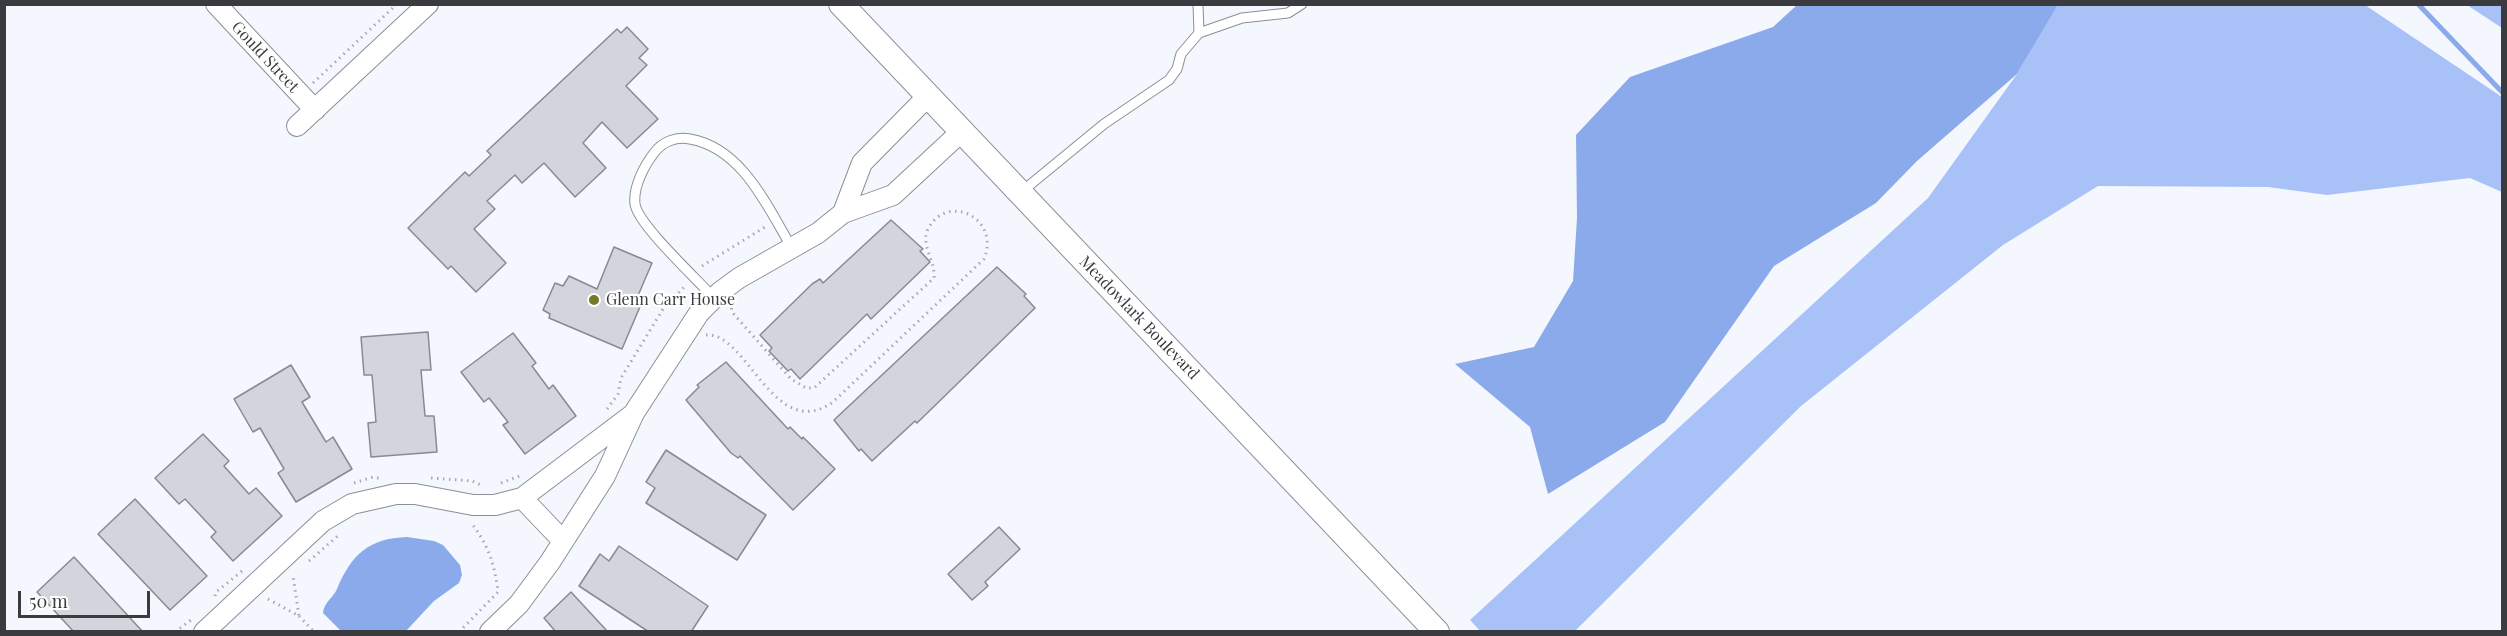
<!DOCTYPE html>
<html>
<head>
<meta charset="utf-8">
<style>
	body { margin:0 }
	#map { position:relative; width:2507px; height:636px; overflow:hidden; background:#f4f7fe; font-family:"Playfair Display",serif }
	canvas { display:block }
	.frame { position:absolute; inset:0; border:6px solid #3a3b3e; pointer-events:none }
	.scale { position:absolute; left:18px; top:591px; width:132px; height:27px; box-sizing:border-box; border:3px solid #3a3b3e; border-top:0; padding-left:8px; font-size:18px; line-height:21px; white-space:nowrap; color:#3a3b3e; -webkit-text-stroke:4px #fff; paint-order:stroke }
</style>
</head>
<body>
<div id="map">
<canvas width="2507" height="636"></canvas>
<div class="frame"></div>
<div class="scale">50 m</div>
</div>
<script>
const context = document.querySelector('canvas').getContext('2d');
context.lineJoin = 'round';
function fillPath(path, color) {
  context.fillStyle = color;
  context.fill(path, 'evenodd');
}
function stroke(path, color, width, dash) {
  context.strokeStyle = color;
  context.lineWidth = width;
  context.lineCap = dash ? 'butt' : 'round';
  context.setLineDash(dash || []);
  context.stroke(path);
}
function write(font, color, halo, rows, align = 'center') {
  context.font = font + ' "Playfair Display",serif';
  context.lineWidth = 4.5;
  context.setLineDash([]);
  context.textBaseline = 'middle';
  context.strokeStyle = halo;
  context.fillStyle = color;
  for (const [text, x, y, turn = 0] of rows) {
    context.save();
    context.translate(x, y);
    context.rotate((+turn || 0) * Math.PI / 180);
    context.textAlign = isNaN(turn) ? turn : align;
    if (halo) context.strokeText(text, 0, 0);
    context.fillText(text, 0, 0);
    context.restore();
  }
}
fillPath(new Path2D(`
	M2058 5H2365L2502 97V192L2470 178 2327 195 2268 187 2098 186 2003 245 1801 406 1575 631H1480L1470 620 1928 198 2017 74Z
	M2467 5H2502V28Z`), '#a8c2f8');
fillPath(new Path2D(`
	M1797 5H2058L2017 74 1917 161 1876 203 1774 266 1665 422 1548 494 1530 427 1455 364 1534 347 1573 281 1577 218 1576 135 1630 77 1773 27Z
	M407 537 434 541 443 545 460 565 462 575 459 583 434 601 406 631H341L323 613C324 602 333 598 337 589 351 555 369 538 407 537Z`), '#8baaec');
stroke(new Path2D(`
	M2418 4 2502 92`), '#8baaec', 5);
const building = new Path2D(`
	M627 27 648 49 639 58 647 65 626 86 658 119 627 148 602 122 583 143 606 168 575 197 544 163 522 183 515 175 487 201 495 209 474 229 506 263 476 292 451 266 448 269 408 228 465 172 469 176 491 155 487 151 617 29 621 33Z
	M891 220 923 249 920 251 930 262 871 319 867 314 800 379 791 369 788 371 769 351 772 348 760 335 812 284 820 279 823 283Z
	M614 247 652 263 637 298 642 302 622 349 549 318 550 314 543 310 555 283 563 286 569 276 597 289Z
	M997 267 1026 294 1024 296 1035 308 917 423 915 421 872 461 861 449 859 451 834 420Z
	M428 332 431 370H421L425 416H434L437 452 371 457 368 423 376 422 372 375H364L361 337Z
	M513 333 536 363 532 366 549 389 553 385 576 416 525 454 503 425 508 422 489 398 484 402 461 372Z
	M726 362 788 429 790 427 802 439 803 437 835 469 793 510 740 456 738 458 731 453 686 400 699 387 697 385Z
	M291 365 310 397 302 402 326 442 333 437 352 469 296 502 278 473 284 469 260 428 253 432 234 399Z
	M203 434 229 461 224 466 249 494 256 488 282 516 233 561 211 537 216 532 185 499 179 504 155 478Z
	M666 450 766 515 737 560 646 503 655 488 646 482Z
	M135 499 207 576 170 610 98 534Z
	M999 527 1020 549 985 582 988 586 972 600 948 574Z
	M619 546 708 606 691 632H649L579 586 600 554 609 561Z
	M74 557 143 632H74L37 592Z
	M571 592 608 632H556L544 618Z`);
fillPath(building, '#d2d5db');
stroke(building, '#878a8f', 1.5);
const service = new Path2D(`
	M1199 33 1242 18 1288 13 1302 4
	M1020 193 1104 124 1169 80 1177 69 1181 54 1199 33 1198 4
	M714 298C698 280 638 225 635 204 633 187 644 166 654 153 662 142 676 136 690 139 742 148 767 206 792 248`);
const minor = new Path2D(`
	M216 4 315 110
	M297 126 428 4
	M843 213 862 163 928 96
	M522 498 563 541
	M204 632 323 521 352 504 396 494H415L473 505H495L522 498 632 415
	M490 632 519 604 550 562 605 476 634 413 699 313 720 292 739 278 818 233 843 213 893 195 962 131`);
const tertiary = new Path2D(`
	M841 4 1437 632`);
stroke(service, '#8c8f95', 11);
stroke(minor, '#8c8f95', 22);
stroke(tertiary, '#8c8f95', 26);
stroke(new Path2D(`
	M313 83 397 4
	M702 266 765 227
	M706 335C747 331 774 444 833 402L984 259C1001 218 947 192 928 229 920 245 936 262 934 278L814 388H806L791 379 732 312 731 305
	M607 409 618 394 621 378 663 309 686 285
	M431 478 472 481 483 486
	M354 483 373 477 379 478
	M501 483 522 475
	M309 561 340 534
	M215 596 216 592 242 571
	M268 599 299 616 293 576
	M299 616 314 632
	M175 632 191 620
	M459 632 498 592C495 566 488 544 472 524`), '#a8aaaf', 3, [1.5, 4.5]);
stroke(service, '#fff', 9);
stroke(minor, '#fff', 20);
stroke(tertiary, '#fff', 24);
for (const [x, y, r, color] of [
	[594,300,6,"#737b26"]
]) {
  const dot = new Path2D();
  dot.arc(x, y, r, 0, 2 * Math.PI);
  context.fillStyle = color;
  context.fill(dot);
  stroke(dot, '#fff', 2);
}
write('16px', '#3a3b3e', '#fff', [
	["Gould Street",265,57,47],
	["Meadowlark Boulevard",1139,318,46]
]);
write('16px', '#3a3b3e', '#fff', [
	["Glenn Carr House",606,300]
], 'left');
</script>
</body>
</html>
